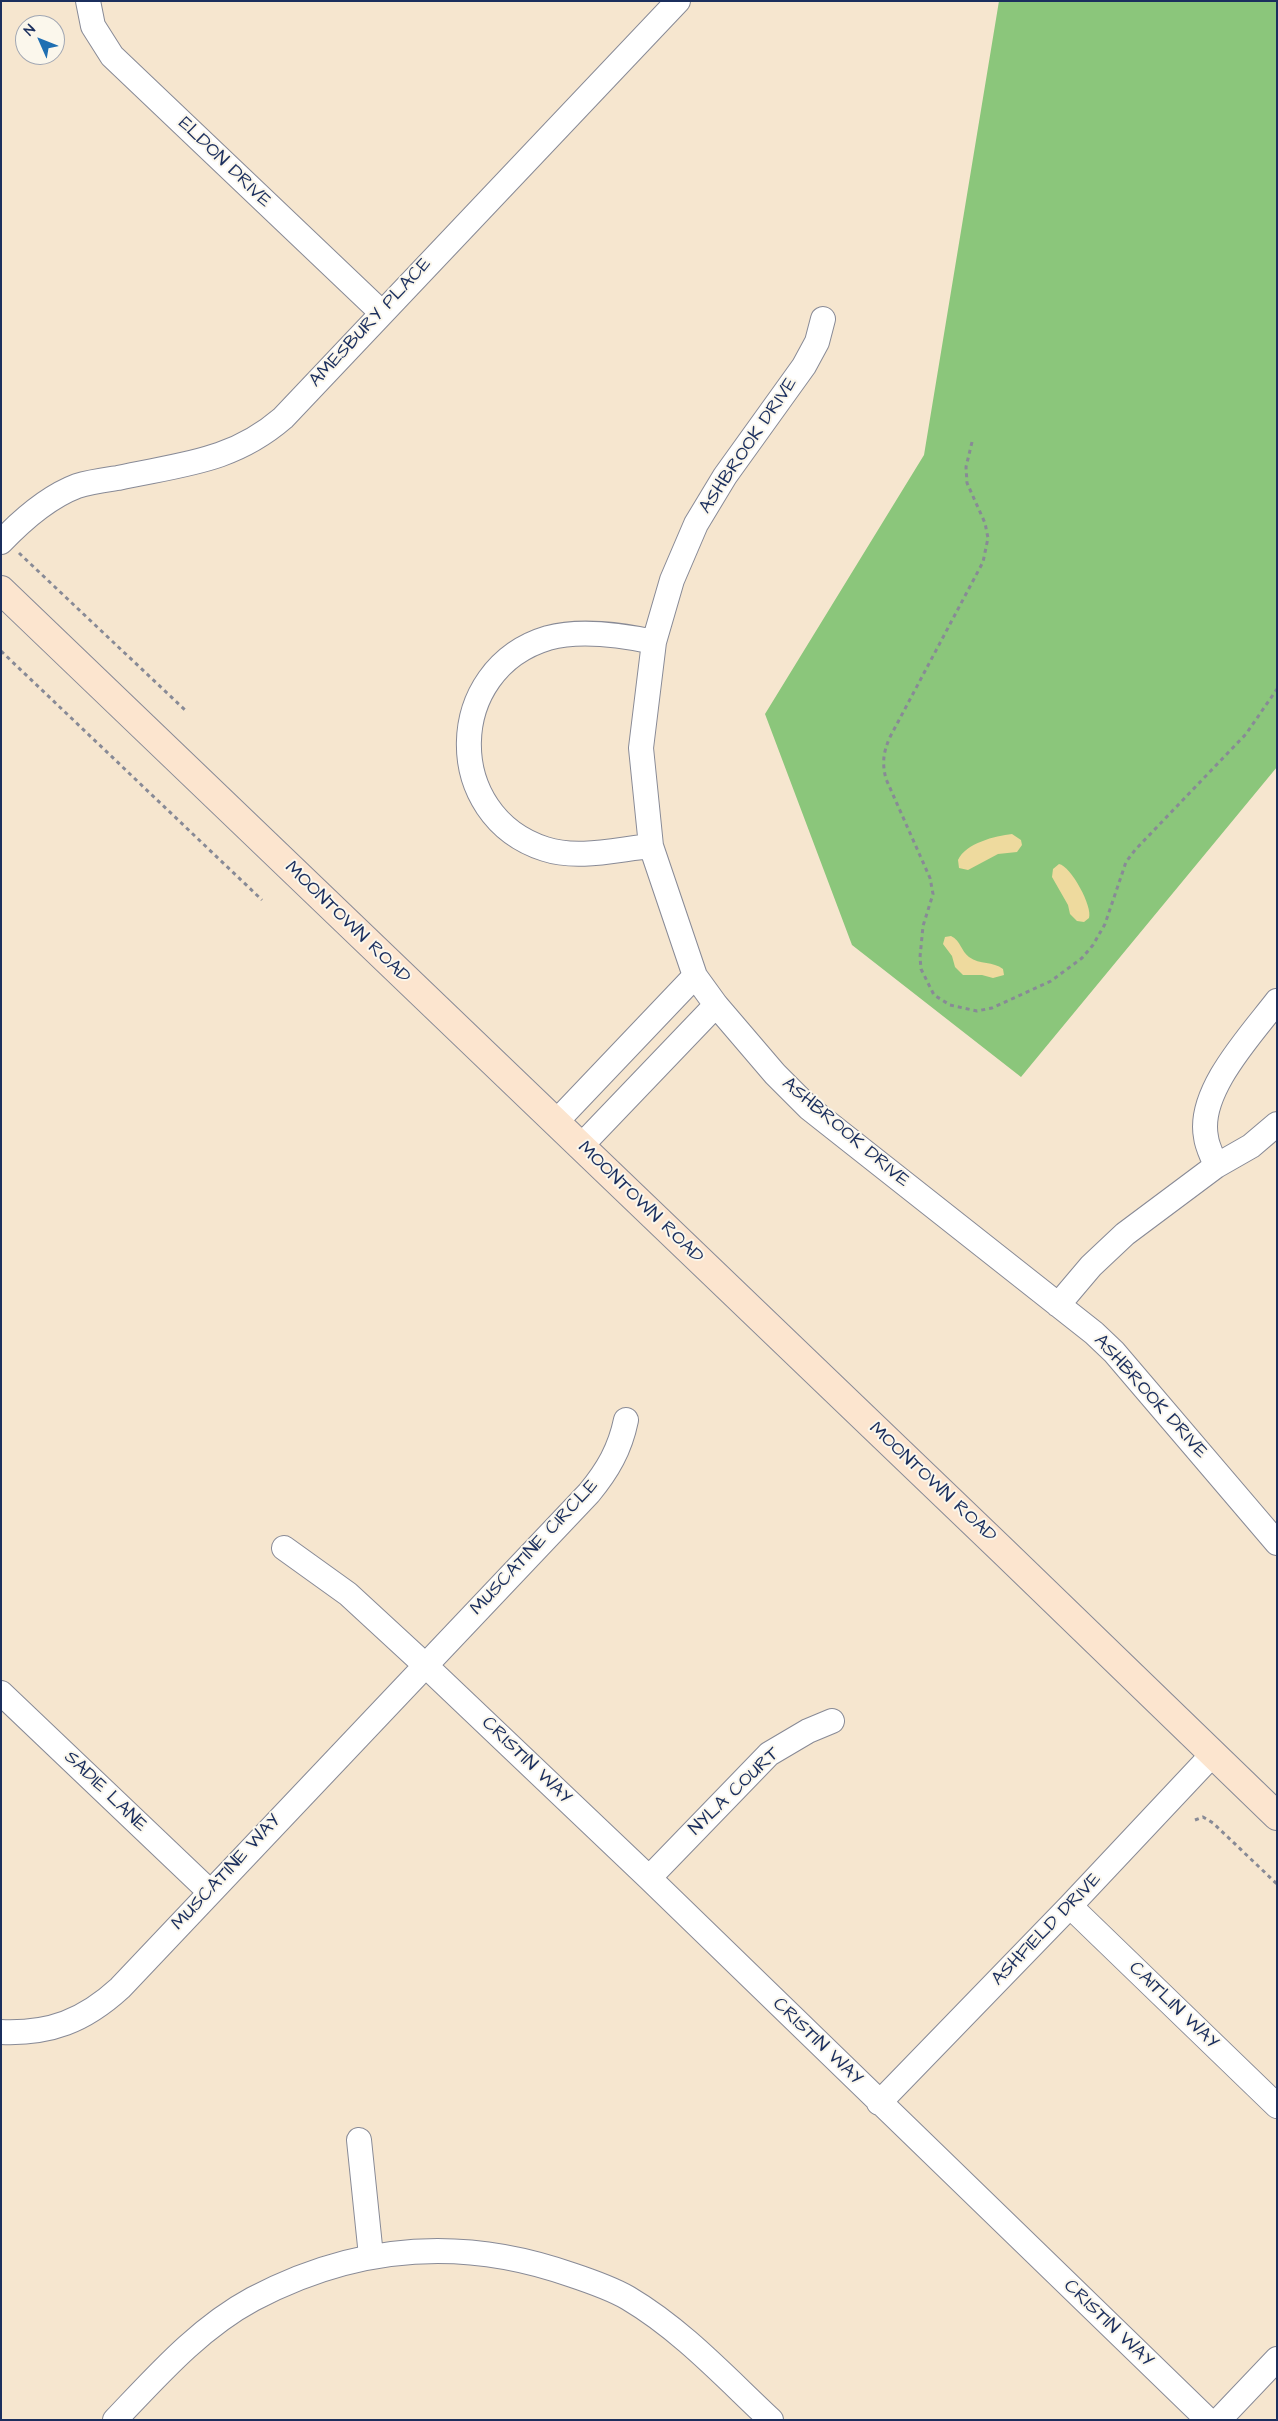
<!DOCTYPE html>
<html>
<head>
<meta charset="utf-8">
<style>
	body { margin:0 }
	#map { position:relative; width:1278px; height:2421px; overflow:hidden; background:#f6e6cf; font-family:"Architects Daughter",sans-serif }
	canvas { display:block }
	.frame { position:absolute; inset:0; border:2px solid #1b2f5e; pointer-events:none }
	.north { position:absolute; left:15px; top:15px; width:50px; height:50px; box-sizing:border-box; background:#fbf7ec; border:1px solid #a1a7b3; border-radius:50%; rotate:314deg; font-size:14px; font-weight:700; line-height:20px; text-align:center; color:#1b2f5e }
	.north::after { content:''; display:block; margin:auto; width:18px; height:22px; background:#1f6fb2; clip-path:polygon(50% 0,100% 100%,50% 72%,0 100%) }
</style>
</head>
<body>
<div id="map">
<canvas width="1278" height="2421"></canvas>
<div class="frame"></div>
<div class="north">N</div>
</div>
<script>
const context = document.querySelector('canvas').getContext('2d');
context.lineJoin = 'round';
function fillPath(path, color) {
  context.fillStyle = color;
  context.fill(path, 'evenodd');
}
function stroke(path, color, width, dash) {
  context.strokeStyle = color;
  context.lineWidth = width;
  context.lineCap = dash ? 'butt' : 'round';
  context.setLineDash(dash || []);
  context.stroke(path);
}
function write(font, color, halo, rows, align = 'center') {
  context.font = font + ' "Architects Daughter",sans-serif';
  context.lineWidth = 4;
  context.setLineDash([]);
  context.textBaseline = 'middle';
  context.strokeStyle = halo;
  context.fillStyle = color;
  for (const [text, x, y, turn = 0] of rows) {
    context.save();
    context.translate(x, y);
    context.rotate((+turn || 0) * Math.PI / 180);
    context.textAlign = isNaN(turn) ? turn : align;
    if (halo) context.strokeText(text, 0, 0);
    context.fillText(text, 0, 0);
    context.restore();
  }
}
fillPath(new Path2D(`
	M999 1H1277V767L1021 1077 852 945 765 714 924 455Z`), '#8bc67b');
fillPath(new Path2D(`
	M1012 834 1021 840 1022 845 1017 852 998 854 968 870 959 868 958 860C966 843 995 836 1012 834Z
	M1059 864C1071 866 1093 907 1089 918L1084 922 1077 921 1070 914 1068 905 1052 877 1053 869Z
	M951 936C961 941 961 951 969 957 980 965 993 961 1003 969L1004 975 993 978 982 975H963L955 967 952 956 943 944 945 937Z`), '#eeda9e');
const street = new Path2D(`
	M88 1 93 26 112 56 381 312
	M823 319 817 342 804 366 725 476 696 524 672 580 654 642 641 748 651 846 695 976 716 1005 775 1074 809 1108 1094 1333 1114 1352 1277 1543
	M1 542C23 519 48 497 77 486 90 482 105 480 118 478 182 464 232 462 283 418L678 1
	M651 846C618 849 578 860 545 849 442 816 444 669 548 638 581 629 621 635 654 642
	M1277 1001C1251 1035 1197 1092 1206 1137 1207 1147 1213 1157 1216 1166L1251 1146 1277 1124
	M556 1122 695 976
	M581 1146 716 1005
	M1058 1305 1091 1266 1125 1234 1216 1166
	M284 1548 348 1594 425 1665 649 1878 1208 2420
	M1 1693 209 1891
	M649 1878 769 1754 808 1731 832 1721
	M1070 1906 1277 2106
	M1 2032C50 2034 84 2021 120 1988L589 1493C608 1470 620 1449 626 1420
	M879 2103 1070 1906 1212 1755
	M359 2140 371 2256
	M115 2420C157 2376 199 2328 253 2299 355 2245 462 2236 572 2275 590 2281 611 2288 628 2298 682 2330 725 2377 771 2420
	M1219 2420 1277 2359`);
const secondary = new Path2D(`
	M1 590 1002 1550 1277 1816`);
stroke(street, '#888a96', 26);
stroke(secondary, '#888a96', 30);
stroke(new Path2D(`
	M972 442 966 467 967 483 985 523 988 538 983 562 890 737C883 753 882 763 886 779L930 878 933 894 923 926 920 957 921 969 934 995 950 1005 977 1011 992 1008 1051 981 1082 958 1093 945 1105 924 1126 862 1135 850 1246 734 1277 689
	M19 553 186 711
	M1 651 262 900
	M1195 1820 1203 1817 1213 1823 1277 1884`), '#888a96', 3, [4, 4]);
stroke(street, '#fff', 24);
stroke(secondary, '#fce5cf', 28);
write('19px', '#1b2f5e', '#fbf7ec', [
	["ELDON DRIVE",224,163,44],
	["AMESBURY PLACE",371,323,-47],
	["ASHBROOK DRIVE",749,446,-56],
	["MOONTOWN ROAD",347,923,44],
	["ASHBROOK DRIVE",845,1133,40],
	["MOONTOWN ROAD",640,1203,44],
	["ASHBROOK DRIVE",1150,1397,48],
	["MOONTOWN ROAD",932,1483,43],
	["MUSCATINE CIRCLE",535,1548,-47],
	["CRISTIN WAY",526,1761,44],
	["SADIE LANE",105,1792,44],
	["NYLA COURT",735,1792,-44],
	["MUSCATINE WAY",227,1873,-47],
	["ASHFIELD DRIVE",1047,1930,-46],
	["CAITLIN WAY",1173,2006,44],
	["CRISTIN WAY",817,2042,44],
	["CRISTIN WAY",1108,2324,44]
]);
</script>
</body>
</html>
